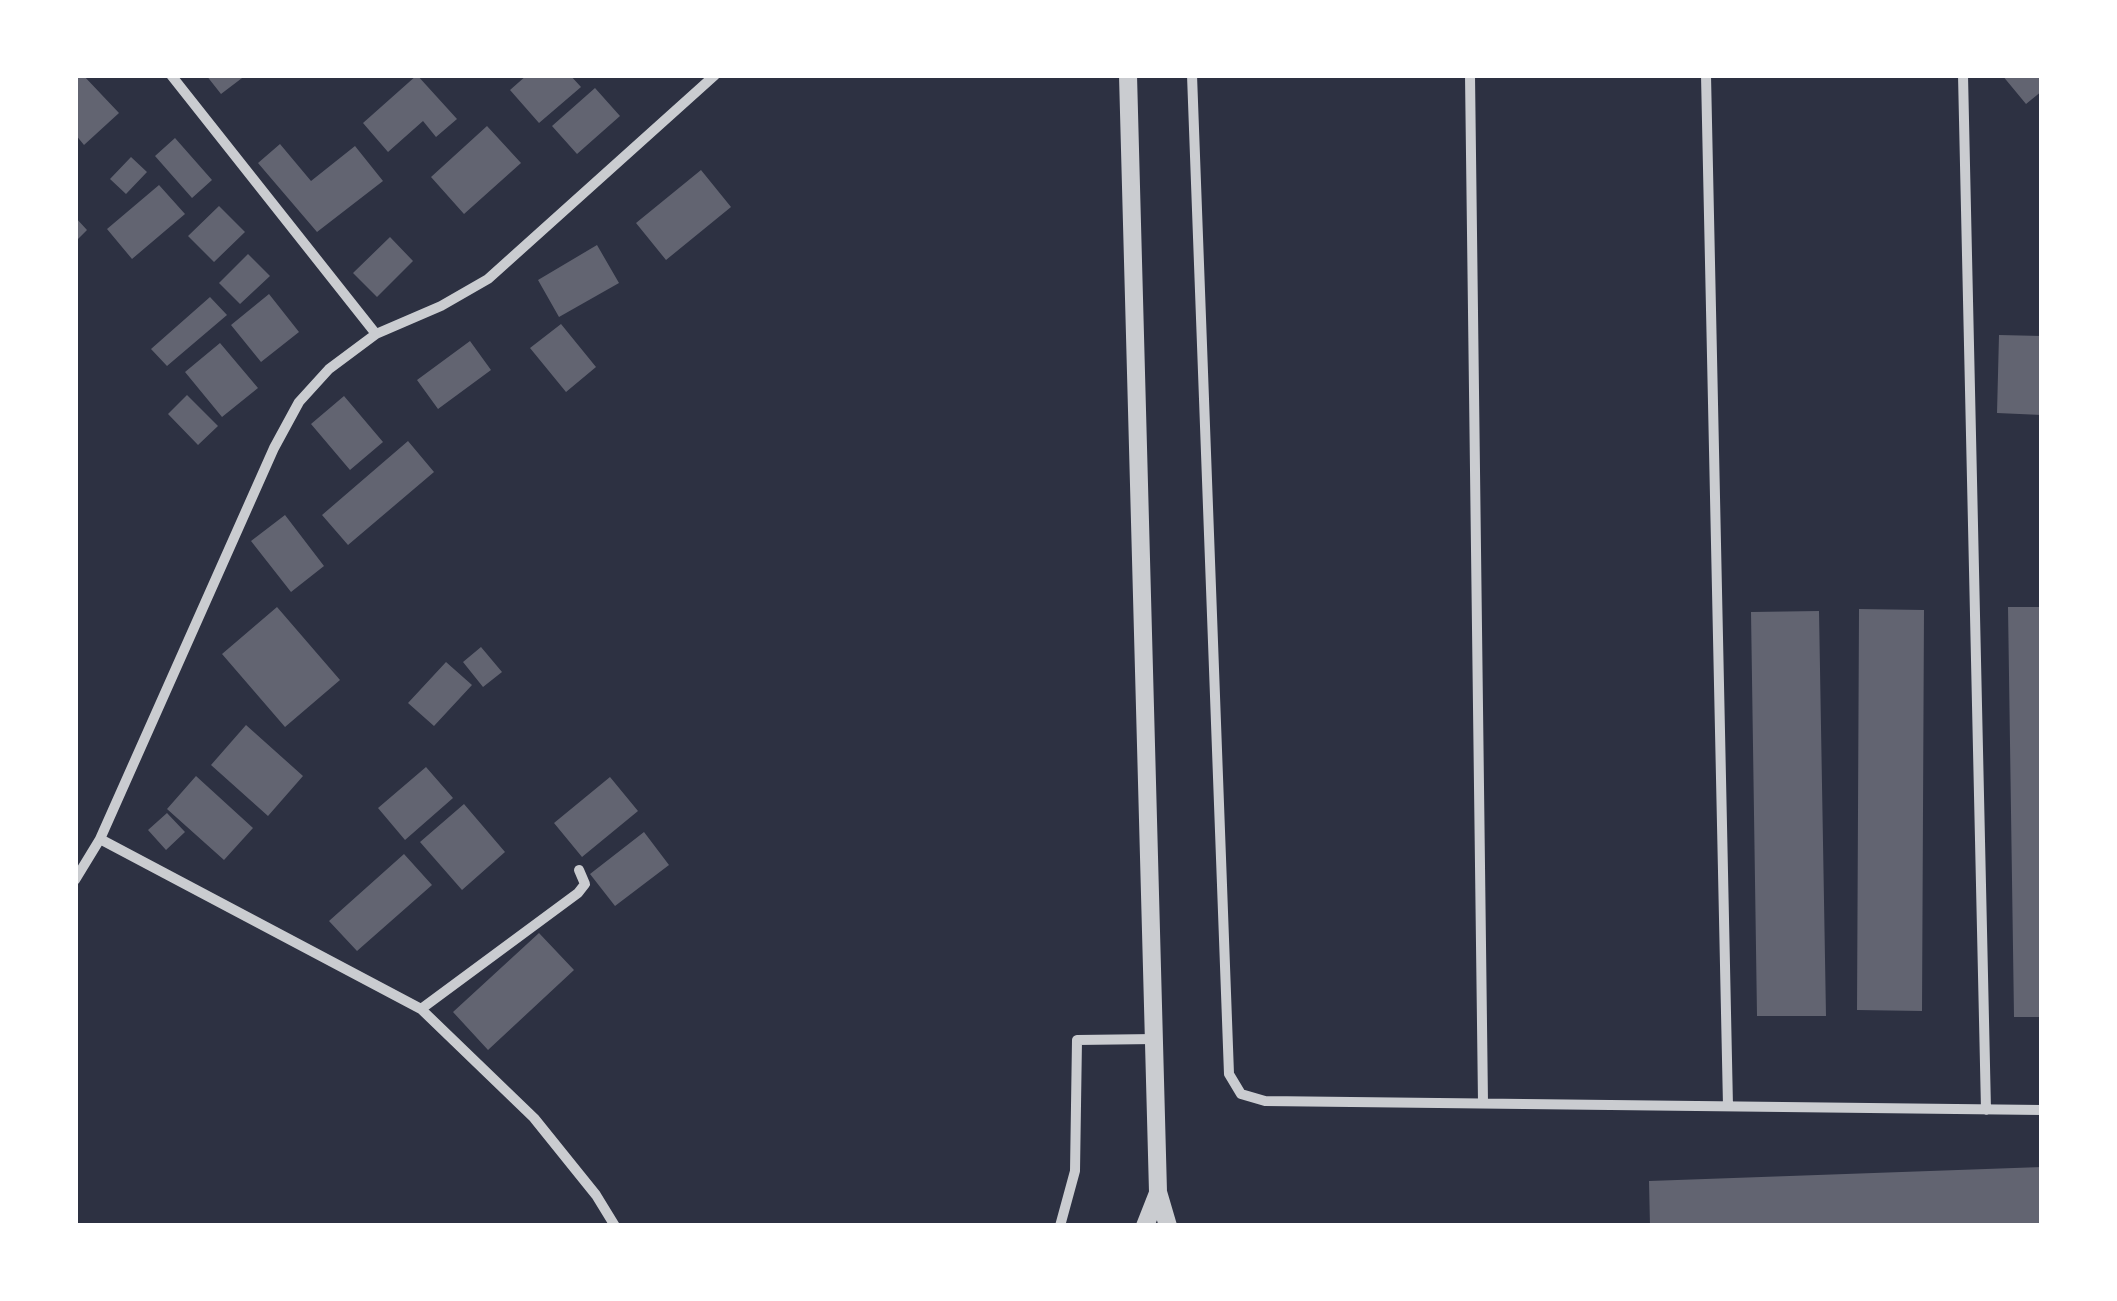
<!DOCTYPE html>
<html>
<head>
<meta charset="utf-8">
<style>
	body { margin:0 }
	#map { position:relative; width:2117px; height:1301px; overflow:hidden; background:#2d3142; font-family:"DM Sans",sans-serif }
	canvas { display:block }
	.frame { position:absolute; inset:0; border:78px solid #fff; pointer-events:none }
</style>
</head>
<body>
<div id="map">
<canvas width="2117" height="1301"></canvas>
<div class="frame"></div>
</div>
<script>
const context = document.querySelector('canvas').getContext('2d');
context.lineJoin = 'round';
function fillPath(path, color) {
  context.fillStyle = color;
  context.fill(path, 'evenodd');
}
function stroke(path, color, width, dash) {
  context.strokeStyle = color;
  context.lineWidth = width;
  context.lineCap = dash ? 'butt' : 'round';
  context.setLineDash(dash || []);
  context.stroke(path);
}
fillPath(new Path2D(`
	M75 75H83L119 113 84 145 75 134Z
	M206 75H246L221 94Z
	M417 75 457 119 436 137 423 121 388 152 363 123Z
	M527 75H570L581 87 539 123 510 90Z
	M2002 75H2042V91L2026 104Z
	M595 88 620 116 577 154 552 126Z
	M487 126 521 163 464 214 431 177Z
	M175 138 212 180 192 198 155 156Z
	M280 144 311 181 355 146 383 181 317 232 258 163Z
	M131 157 147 172 126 194 110 179Z
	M701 170 731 207 666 260 636 223Z
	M159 185 185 214 132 259 107 229Z
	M219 206 245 232 214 262 188 236Z
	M75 217 87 230 75 242Z
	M390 237 413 261 377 297 353 273Z
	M597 245 619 283 559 317 538 280Z
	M248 254 270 276 240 304 219 283Z
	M269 294 299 332 261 362 231 325Z
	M210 297 227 315 167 366 151 349Z
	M561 324 596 367 566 392 530 348Z
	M1999 335 2042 336V415L1997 413Z
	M470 341 491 370 438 409 417 380Z
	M220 343 258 388 222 417 185 372Z
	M187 395 218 426 198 445 168 414Z
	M344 396 383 442 350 470 311 424Z
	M408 441 434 472 348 545 322 515Z
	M285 515 324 566 291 592 251 541Z
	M277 607 340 680 285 727 222 654Z
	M2008 607H2042V1017H2014Z
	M1859 609 1924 610 1922 1011 1857 1010Z
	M1819 611 1826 1016H1757L1751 612Z
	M481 647 502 672 483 687 463 662Z
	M446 662 472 685 434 726 408 703Z
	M246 725 303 776 268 816 211 765Z
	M426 767 453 798 405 840 378 808Z
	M196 776 253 828 224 860 167 809Z
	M610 777 638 811 582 857 554 823Z
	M464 804 505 852 462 890 420 842Z
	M167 813 185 832 166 850 148 830Z
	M644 832 669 865 615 906 590 874Z
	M404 854 432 885 357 951 329 921Z
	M539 933 574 970 488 1050 453 1012Z
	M2042 1167V1226H1650L1649 1181Z`), '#626471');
stroke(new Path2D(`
	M171 75 376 334
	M1192 75 1229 1074 1241 1094 1265 1101 2042 1110
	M1470 75 1483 1102
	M1706 75 1728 1106
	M1963 75 1986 1110
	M100 839 421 1009 534 1118 596 1195 615 1226
	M75 880 100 839 274 448 299 402 329 369 376 334 441 306 488 279 715 75
	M421 1009 578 893 585 884 579 870
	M1060 1226 1075 1171 1077 1040 1155 1039`), '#caccd0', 10);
stroke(new Path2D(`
	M1128 75 1158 1192 1168 1226
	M1145 1226 1158 1193`), '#caccd0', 18);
</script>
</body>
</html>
